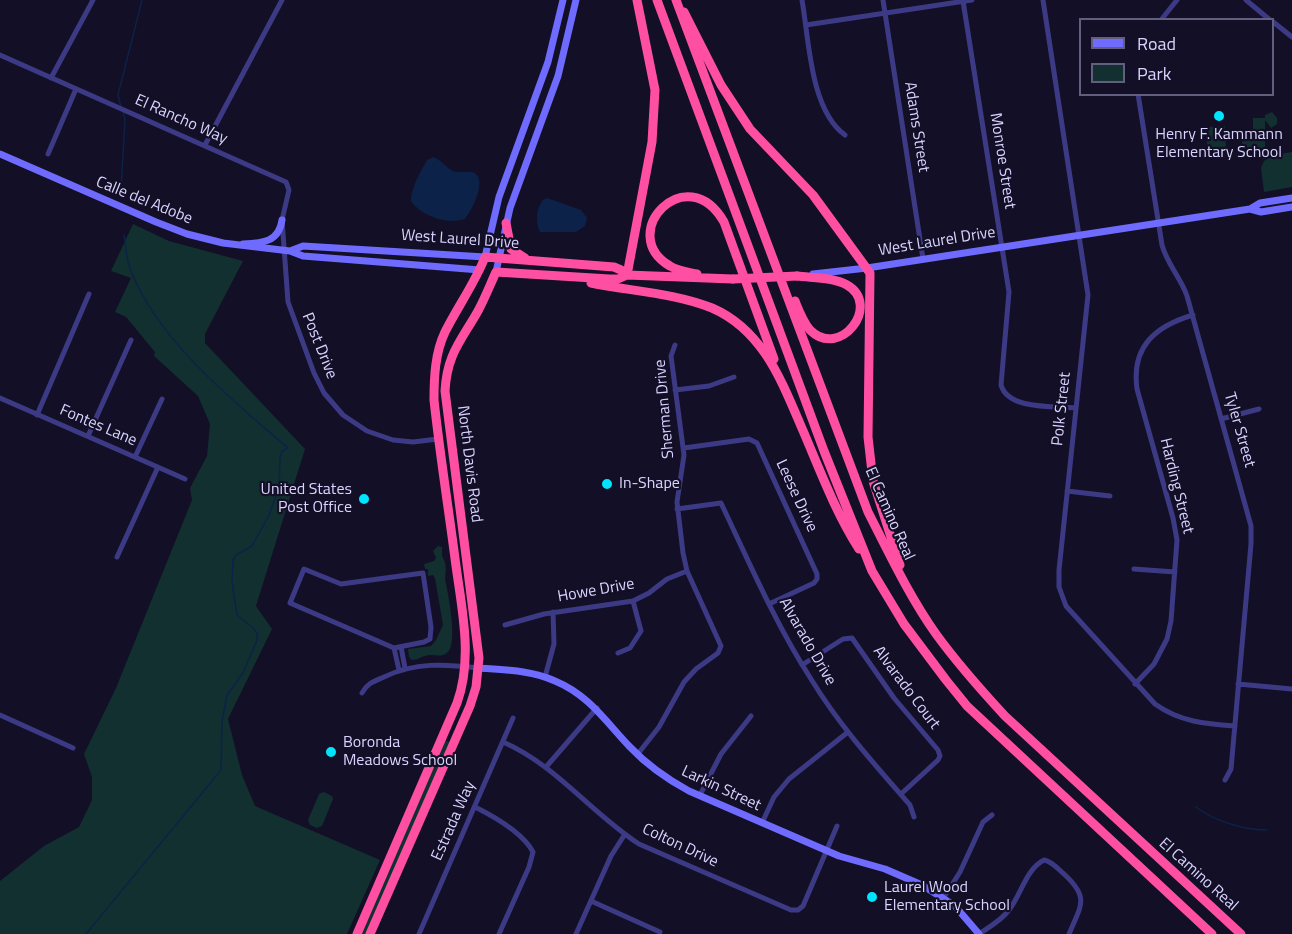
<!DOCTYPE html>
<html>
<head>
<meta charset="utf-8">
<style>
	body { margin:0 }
	#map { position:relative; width:1292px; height:934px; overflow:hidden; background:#130f26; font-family:"Titillium Web",sans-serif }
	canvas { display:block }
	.legend { position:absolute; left:1079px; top:18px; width:195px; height:78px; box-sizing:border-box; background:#130f26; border:2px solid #625e7d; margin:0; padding:8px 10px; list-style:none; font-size:18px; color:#d9d4ff }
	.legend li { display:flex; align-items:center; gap:12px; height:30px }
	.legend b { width:30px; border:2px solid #625e7d }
</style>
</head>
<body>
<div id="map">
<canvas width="1292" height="934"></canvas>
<ul class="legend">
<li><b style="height:8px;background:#6f6bff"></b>Road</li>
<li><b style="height:16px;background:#12302f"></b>Park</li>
</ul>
</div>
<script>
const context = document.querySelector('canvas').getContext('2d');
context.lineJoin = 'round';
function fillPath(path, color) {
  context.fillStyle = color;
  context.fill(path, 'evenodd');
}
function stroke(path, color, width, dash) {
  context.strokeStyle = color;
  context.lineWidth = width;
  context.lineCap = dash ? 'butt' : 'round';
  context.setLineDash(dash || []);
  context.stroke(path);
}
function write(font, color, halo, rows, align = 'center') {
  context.font = font + ' "Titillium Web",sans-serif';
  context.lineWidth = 4.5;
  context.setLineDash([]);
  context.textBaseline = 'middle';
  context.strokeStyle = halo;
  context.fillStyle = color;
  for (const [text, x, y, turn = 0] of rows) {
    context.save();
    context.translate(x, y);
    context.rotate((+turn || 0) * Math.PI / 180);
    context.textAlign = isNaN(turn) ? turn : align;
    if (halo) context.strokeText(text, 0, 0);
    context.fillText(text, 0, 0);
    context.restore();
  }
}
fillPath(new Path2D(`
	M1272 112 1277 118V124L1271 128 1265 120V151L1242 152V135L1253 134V118H1265V115Z
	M1225 126 1226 151 1207 152V127Z
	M1292 152V187L1264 192 1261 168 1264 161 1274 155Z
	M133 224 169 241 243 261 205 334V343L305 449 256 606 272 629 228 719 242 775 255 806 380 860 347 934H0V881L44 846 79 827 92 800V777L84 754 116 688 192 500 190 488 207 456 210 424 198 396 154 356 155 352 126 317 115 312 131 278 111 271Z
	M438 546 442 547V556C447 564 446 569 445 579 448 592 458 643 448 652 441 659 433 653 425 656 420 657 418 660 412 660L409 657 408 649 431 646 436 640 443 625 435 578 433 575 428 576V569H425L424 564 434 561 436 558 433 551Z
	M445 740 449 742V744L366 934H361Z
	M324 792 332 796 333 799 322 826 317 828 310 825 308 820 319 794Z`), '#12302f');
fillPath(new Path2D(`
	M433 157C442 160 445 167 453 171 459 174 471 169 476 174 486 183 472 210 465 219 448 225 421 216 411 201 411 187 420 173 427 160Z
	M547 198 581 210 587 218 585 226 576 232H540C535 222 536 208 543 200Z`), '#0c2248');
stroke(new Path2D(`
	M121 107 118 95 142 0
	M121 189 125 120 123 111
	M1196 807C1214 821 1244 830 1267 830
	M86 934 221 770 222 722 227 695 243 673 257 640V633L253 628 237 615 232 582 233 560 236 555 252 546 269 515 279 488 280 458 282 451 288 448C232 400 158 340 131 271 126 260 126 246 124 235`), '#0c2248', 1.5);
stroke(new Path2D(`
	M802 0C809 39 810 110 845 135
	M883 0 923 259
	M1043 0 1088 295 1059 570V587L1066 606 1155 704C1180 722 1206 724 1235 726
	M1246 0 1270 20
	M963 1 1009 292 1001 385C1008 410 1054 406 1076 408
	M1161 20 1177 0
	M1272 21 1292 37
	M806 25 972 0
	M0 55 286 182 289 190 282 220 288 302 314 373 324 393 343 415 367 431 393 440 413 442 438 439
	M51 78 93 0
	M1138 94 1162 245C1167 264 1181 278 1187 296L1251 526V544L1231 769 1225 780
	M205 145 282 0
	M48 154 76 89
	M675 390 709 386 734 377
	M0 398 185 479
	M37 415 89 294
	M1221 419 1259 409
	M88 436 131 340
	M684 448 749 439 757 443 817 574V579L814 583 769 604
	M135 457 162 399
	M1067 491 1110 496
	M677 509 721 503C749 562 775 623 811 679 839 725 875 765 910 805L914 817
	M117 557 158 467
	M304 569 341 584 423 573 431 627 430 639 424 642 394 648 290 603Z
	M1134 569 1175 572
	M505 625 544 614 633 601 649 593 667 579 687 571
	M401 647 405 668
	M394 648 399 670
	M618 653 630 648 641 631 633 601
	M802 665 843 639 852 638 894 698 938 750 940 756 938 760 901 794
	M545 677 554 644 553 612
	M1135 684 1154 664 1167 639 1171 621 1177 540 1173 518 1137 389C1131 346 1156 326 1193 315
	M1238 684 1292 689
	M362 693C367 683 375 681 384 677 415 662 445 664 478 668
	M0 715 73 748
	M503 742C556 765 591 813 639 844L791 910H798L803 906 837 826
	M637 755 659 727 684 682 696 669 718 653 721 646 687 571 683 553 677 502 684 455 671 356 675 345
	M546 767 597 708
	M700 795 721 754 751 716
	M475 807C493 816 523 833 533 852L529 867 499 934
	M762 823 774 797 789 779 848 732
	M944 897 960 872 983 822 992 815
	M591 901 660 932
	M419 934 513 718
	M576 934 611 856 625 834
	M979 934C989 927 1002 920 1009 910 1021 895 1026 869 1044 860 1053 862 1058 869 1064 874 1090 898 1081 905 1069 934`), '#3d3a85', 5);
stroke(new Path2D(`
	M0 154 156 222 187 234 223 243 290 251 303 256 480 270
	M1250 209 1261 212 1292 207
	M243 244C263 243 279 242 282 220
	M290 251 303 246 485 257 499 197 548 62 563 0
	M496 272 510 208 558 76 576 0
	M813 274 867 268 1250 209 1260 203 1292 198
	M478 668C504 670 531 670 555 681 589 695 606 722 630 747 647 765 667 779 689 791L839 856 885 869 922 885 955 906 979 934`), '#6f6bff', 7);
stroke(new Path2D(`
	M657 0 824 451 872 571 904 624 946 680 967 706 1212 934
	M676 0 868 512C889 553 909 596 936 634 957 663 981 690 1005 716L1241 934
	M684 12 721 85 750 129 813 195 870 273 868 437 873 481 900 565
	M506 223 511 249 525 258
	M697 274C688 272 678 271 670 266 615 234 687 157 724 222L774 359
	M627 275 652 142 655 90 637 0
	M591 283C630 291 675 293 712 308 765 331 783 385 804 433 821 473 836 513 859 549
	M795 301C799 311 803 322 810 330 840 360 882 305 847 285 833 277 813 278 797 276
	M357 934 457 703C473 659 462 610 456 566 449 511 440 456 434 400 434 377 435 353 445 332 458 306 475 283 485 257L614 267 621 270 627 275
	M370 934 470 706 476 687 479 658 445 391C447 354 461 341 478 311 485 298 490 285 496 272L609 279H618L627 275 733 279`), '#ff4fa3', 9);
stroke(new Path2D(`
	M733 279 797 276`), '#ff4fa3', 9);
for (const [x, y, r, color] of [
	[1219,116,6,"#00e5ff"],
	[607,484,6,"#00e5ff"],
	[364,499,6,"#00e5ff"],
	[331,752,6,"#00e5ff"],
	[872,897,6,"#00e5ff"]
]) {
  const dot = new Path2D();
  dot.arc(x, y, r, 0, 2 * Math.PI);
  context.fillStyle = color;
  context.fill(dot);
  stroke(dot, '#130f26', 2);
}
write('16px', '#d9d4ff', '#130f26', [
	["El Rancho Way",181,120,24],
	["Adams Street",916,127,81],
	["Monroe Street",1002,161,81],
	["Calle del Adobe",144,201,22],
	["West Laurel Drive",460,240,4],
	["West Laurel Drive",937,242,-9],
	["Post Drive",319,346,68],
	["Sherman Drive",665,409,-95],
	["Polk Street",1062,409,-84],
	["Fontes Lane",98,426,23],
	["Tyler Street",1239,430,74],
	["North Davis Road",469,464,83],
	["Harding Street",1176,486,76],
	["Leese Drive",796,496,65],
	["El Camino Real",889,514,66],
	["Howe Drive",596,591,-10],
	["Alvarado Drive",807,642,60],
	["Alvarado Court",906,688,53],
	["Larkin Street",721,789,25],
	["Estrada Way",454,821,-66],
	["Colton Drive",680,846,25],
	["El Camino Real",1198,875,42]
]);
write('16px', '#d9d4ff', '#130f26', [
	["Henry F. Kammann",1219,135,"center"],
	["Elementary School",1219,153,"center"],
	["In-Shape",619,484],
	["United States",352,490,"right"],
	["Post Office",352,508,"right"],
	["Boronda",343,743],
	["Meadows School",343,761],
	["Laurel Wood",884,888],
	["Elementary School",884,906]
], 'left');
</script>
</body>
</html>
